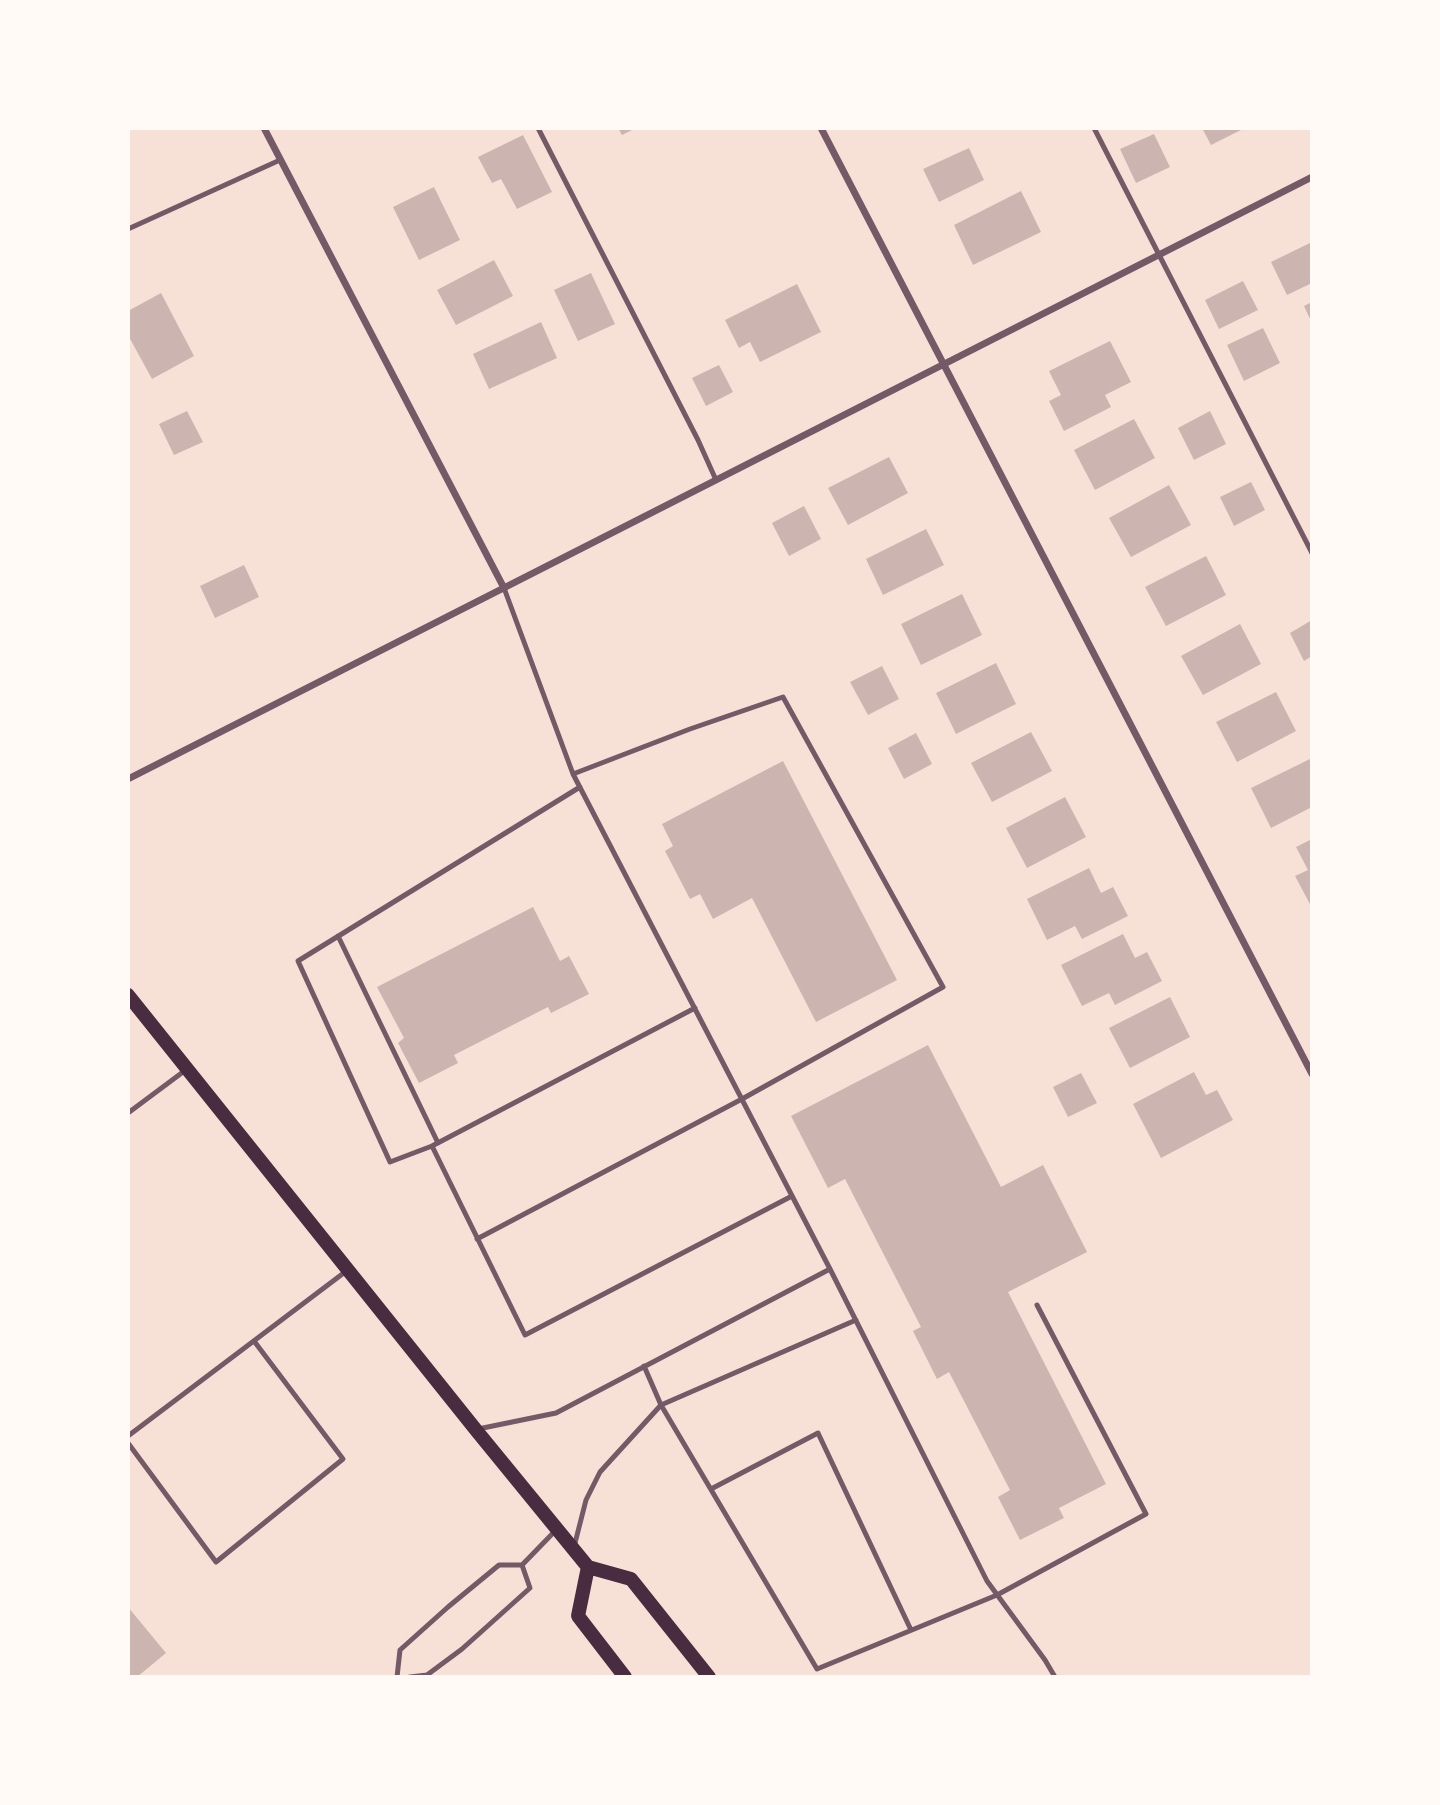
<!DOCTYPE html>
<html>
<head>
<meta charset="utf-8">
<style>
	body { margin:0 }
	#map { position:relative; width:1440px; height:1805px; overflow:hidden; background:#f7e1d7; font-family:Raleway,sans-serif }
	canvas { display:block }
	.frame { position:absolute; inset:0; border:130px solid #fffaf5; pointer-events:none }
</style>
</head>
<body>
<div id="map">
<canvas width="1440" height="1805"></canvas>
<div class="frame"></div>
</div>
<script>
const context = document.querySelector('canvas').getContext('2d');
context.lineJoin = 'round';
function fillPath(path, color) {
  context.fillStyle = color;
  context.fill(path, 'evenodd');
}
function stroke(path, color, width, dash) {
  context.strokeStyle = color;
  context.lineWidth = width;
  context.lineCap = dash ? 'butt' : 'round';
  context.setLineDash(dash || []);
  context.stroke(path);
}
fillPath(new Path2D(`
	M618 128H636L622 135Z
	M1202 128H1245L1211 145Z
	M1154 134 1170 167 1136 183 1120 149Z
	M523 135 552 192 517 209 501 179 492 183 478 157Z
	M969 148 984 180 939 202 923 169Z
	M434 187 460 240 419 260 393 207Z
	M1021 191 1041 232 973 265 954 225Z
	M1312 242V283L1287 295 1271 262Z
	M494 260 513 296 456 325 437 290Z
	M591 273 615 324 578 341 554 290Z
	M1243 281 1258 310 1219 329 1205 300Z
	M797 284 821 332 760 362 750 342 739 348 725 320Z
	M161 293 194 356 152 379 128 335V311Z
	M1312 302V323L1304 306Z
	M541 322 557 358 489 389 473 354Z
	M1263 328 1280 363 1244 381 1227 345Z
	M1110 341 1131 382 1105 395 1111 407 1064 431 1049 401 1061 395 1049 371Z
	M719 365 733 392 706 406 692 378Z
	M187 411 203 442 174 455 159 424Z
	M1210 411 1226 444 1194 460 1178 428Z
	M1134 419 1155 458 1095 490 1074 450Z
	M889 457 908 493 848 525 828 488Z
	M1251 482 1265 510 1234 526 1220 497Z
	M1169 485 1191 525 1131 557 1109 518Z
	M804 506 821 539 789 556 772 523Z
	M926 529 944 565 883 595 866 559Z
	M1206 556 1226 595 1166 626 1145 587Z
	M244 565 259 597 215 618 200 586Z
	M962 594 982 635 921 665 901 624Z
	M1312 620V656L1304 661 1290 633Z
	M1240 624 1261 664 1203 695 1181 656Z
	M996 663 1016 704 956 734 936 693Z
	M882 666 899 699 868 715 850 682Z
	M1276 692 1296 731 1237 762 1216 722Z
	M1031 732 1052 771 992 802 971 763Z
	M916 733 932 764 904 779 888 748Z
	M1310 759 1312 762V807L1271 828 1251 788Z
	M783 761 897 980 816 1022 752 898 713 919 700 894 690 899 665 851 673 846 662 824Z
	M1065 797 1086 837 1027 868 1006 828Z
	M1312 839V908L1295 876 1308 870 1296 847Z
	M1089 868 1101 893 1113 887 1128 916 1082 939 1075 926 1047 940 1027 899Z
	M533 907 560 961 569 956 589 994 551 1013 548 1007 454 1055 458 1063 419 1083 398 1043 404 1038 377 987Z
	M1123 934 1135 958 1147 952 1162 981 1115 1005 1109 993 1082 1006 1061 965Z
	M1170 997 1190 1037 1130 1068 1109 1028Z
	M928 1045 1001 1187 1043 1165 1087 1252 1008 1292 1106 1484 1059 1508 1064 1518 1020 1540 998 1497 1010 1490 949 1372 937 1379 913 1331 921 1327 845 1179 828 1188 791 1116Z
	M1194 1072 1206 1095 1217 1090 1233 1120 1161 1158 1133 1104Z
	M1081 1073 1097 1103 1068 1117 1053 1087Z
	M128 1607 166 1653 137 1677H128Z`), '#ccb4b1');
stroke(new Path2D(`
	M538 128 698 440 716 480
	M1094 128 1312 553
	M128 229 280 160
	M504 588 573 774 830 1269 987 1581 1045 1660 1055 1677
	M580 787 298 961 390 1162 432 1146 525 1335 792 1196
	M338 936 438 1143
	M128 1113 187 1069
	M432 1146 695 1008
	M477 1239 742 1099 943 987 783 697 690 729 573 774
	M644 1366 661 1405 817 1669 997 1595 1146 1514 1037 1305
	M478 1429 556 1413 830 1269
	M128 1436 345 1272
	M128 1443 216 1562 343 1459 254 1341
	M711 1489 818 1433 911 1630
	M574 1547 586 1500 600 1472 661 1405 856 1320
	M397 1677 400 1650 448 1607 499 1565H522L557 1529
	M410 1677 427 1675 462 1649 530 1588 522 1565`), '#755966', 5);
stroke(new Path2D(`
	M264 128 504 588
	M821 128 1312 1074
	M128 779 1312 177`), '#755966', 7);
stroke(new Path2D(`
	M128 995 476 1430 588 1567 631 1579 709 1677
	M588 1567 578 1616 625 1677`), '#4a2c40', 14);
</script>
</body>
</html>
